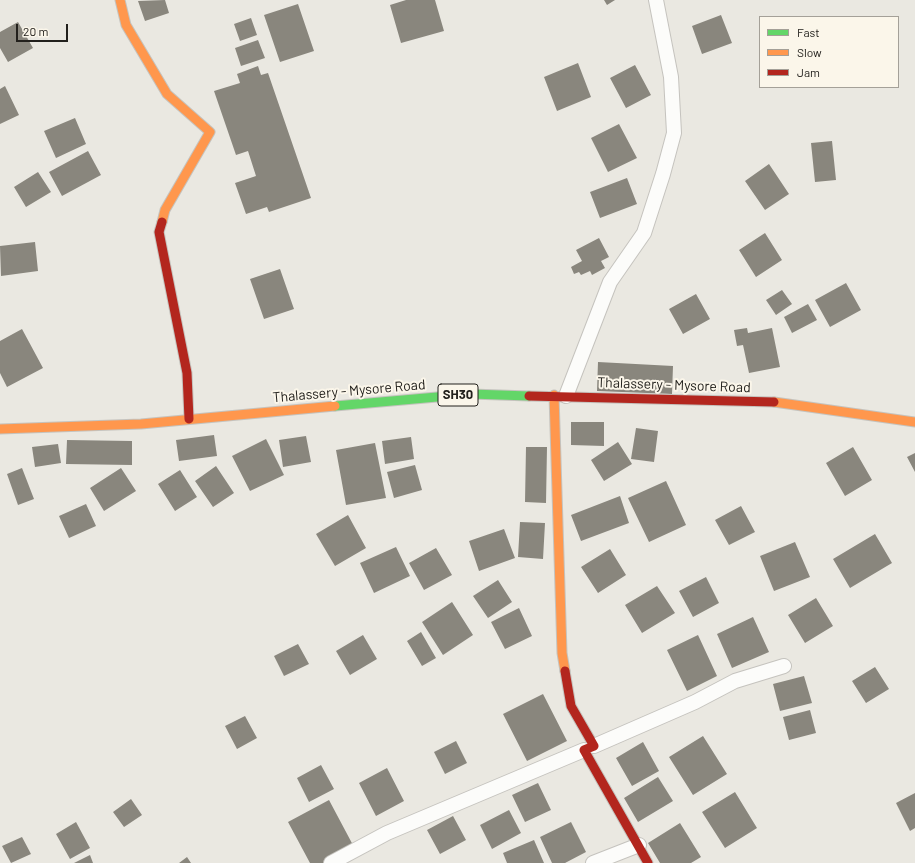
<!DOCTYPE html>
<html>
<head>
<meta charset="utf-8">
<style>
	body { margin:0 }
	#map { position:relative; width:915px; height:863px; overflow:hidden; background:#eae8e1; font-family:Barlow,sans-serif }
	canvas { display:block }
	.legend { position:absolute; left:759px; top:16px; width:140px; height:72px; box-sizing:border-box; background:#fbf6ea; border:1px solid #a4a098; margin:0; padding:5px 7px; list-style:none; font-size:12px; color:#22201c }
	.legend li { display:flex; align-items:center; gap:8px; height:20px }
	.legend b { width:20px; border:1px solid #a4a098 }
	.scale { position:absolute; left:16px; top:24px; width:52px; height:18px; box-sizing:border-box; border:2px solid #22201c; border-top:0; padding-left:5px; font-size:12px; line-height:14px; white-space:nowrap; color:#22201c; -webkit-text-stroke:3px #fbf6ea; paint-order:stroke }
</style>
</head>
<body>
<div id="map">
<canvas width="915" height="863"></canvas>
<ul class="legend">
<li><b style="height:5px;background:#63d668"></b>Fast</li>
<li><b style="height:5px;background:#ff974d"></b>Slow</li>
<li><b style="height:5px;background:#b3261e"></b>Jam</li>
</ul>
<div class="scale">20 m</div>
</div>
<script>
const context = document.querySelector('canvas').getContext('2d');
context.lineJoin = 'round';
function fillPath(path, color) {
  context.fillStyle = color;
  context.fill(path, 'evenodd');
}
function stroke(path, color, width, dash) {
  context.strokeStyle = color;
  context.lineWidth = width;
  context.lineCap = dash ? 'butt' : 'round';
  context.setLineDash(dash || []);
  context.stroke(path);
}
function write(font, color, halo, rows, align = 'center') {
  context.font = font + ' Barlow,sans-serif';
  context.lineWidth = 4;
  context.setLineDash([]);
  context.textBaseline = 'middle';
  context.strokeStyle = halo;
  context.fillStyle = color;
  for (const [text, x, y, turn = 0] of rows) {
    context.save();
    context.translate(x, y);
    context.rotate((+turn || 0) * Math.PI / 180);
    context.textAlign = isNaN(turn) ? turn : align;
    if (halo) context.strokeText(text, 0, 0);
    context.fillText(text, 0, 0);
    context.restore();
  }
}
fillPath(new Path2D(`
	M165 0 169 13 145 21 138 1Z
	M406 0H435L444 31 401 43 390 5Z
	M604 0H615L607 5Z
	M298 4 314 51 280 62 264 15Z
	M721 15 732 43 702 54 692 26Z
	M251 18 257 35 240 41 234 24Z
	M18 22 33 48 8 62 0 48V32Z
	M258 40 265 58 241 66 235 48Z
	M578 63 591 97 557 111 544 77Z
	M635 65 651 95 626 108 610 78Z
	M258 66 261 75 268 73 311 198 269 212 267 207 246 214 235 183 256 176 248 151 236 155 214 91 240 83 237 74Z
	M5 86 19 115 0 124V89Z
	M75 118 86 144 56 158 44 131Z
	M619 124 637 158 608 172 591 138Z
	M832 141 836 180 815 182 811 143Z
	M88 151 101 175 62 196 49 172Z
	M769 164 789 194 765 210 745 181Z
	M38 172 51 192 26 207 14 187Z
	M627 178 637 204 600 218 590 192Z
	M765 233 782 260 756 277 739 250Z
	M599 238 609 257 601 261 605 268 592 275 590 271 581 275 579 272 574 274 571 267 582 261 576 250Z
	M35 242 38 271 1 276 0 246Z
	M280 269 294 309 264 319 250 279Z
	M846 283 861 310 830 327 815 300Z
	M782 290 792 304 776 315 766 300Z
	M696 294 710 319 683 334 669 309Z
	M808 304 817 320 792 333 784 317Z
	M747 328 748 333 772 328 780 367 749 373 743 345 737 346 734 330Z
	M22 329 43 368 7 387 0 373V341Z
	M598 362 673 366 672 394 597 391Z
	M571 422H604V446L571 445Z
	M636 428 658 431 654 462 631 459Z
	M214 435 217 456 179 461 176 440Z
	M306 436 311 462 283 467 279 440Z
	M411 437 414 459 385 464 382 441Z
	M266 439 284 475 250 491 232 456Z
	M67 440 132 441V465L66 464Z
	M618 442 632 464 604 481 591 460Z
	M375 443 386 498 346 505 336 450Z
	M58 444 61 463 35 467 32 447Z
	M526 447H547L546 503 525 502Z
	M853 447 872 480 845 496 826 463Z
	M915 453V472L907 457Z
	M415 465 422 490 394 498 387 472Z
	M216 466 234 493 213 507 195 481Z
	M22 468 34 499 18 505 7 474Z
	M121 468 136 491 104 511 90 488Z
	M180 470 197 497 175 511 158 484Z
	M666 481 686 525 649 542 628 498Z
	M620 496 629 523 581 541 571 515Z
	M86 504 96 526 69 538 59 516Z
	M741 506 755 532 729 545 715 520Z
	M348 515 366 548 335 566 316 534Z
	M520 522 545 523 543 559 518 557Z
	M504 529 515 558 479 571 469 541Z
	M875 534 892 563 850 588 833 559Z
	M795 542 810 577 774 591 760 556Z
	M396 547 410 576 374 593 360 563Z
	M436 548 452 575 424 590 409 563Z
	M610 549 626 575 598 593 581 567Z
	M706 577 719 603 693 617 679 591Z
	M498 580 512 602 488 618 473 596Z
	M657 586 675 613 642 633 625 605Z
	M816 598 833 626 805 643 788 615Z
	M452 602 473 635 443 655 422 622Z
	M519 608 532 636 505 649 491 622Z
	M753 617 769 652 732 668 717 634Z
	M421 632 436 658 422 666 407 641Z
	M363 635 377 659 350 675 336 651Z
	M698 635 717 676 687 691 667 650Z
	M298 644 309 664 284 676 274 656Z
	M875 667 889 689 866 703 852 681Z
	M804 676 812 703 780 711 773 684Z
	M543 694 567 741 527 761 503 714Z
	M810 710 816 733 789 740 783 717Z
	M245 716 257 738 237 749 225 726Z
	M703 736 727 774 693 795 669 757Z
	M456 741 467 763 445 774 434 752Z
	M643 742 659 771 632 786 616 758Z
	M321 765 334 789 309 802 297 778Z
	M387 768 404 801 376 816 359 783Z
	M658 777 673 801 638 822 624 798Z
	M538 783 551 810 525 822 512 795Z
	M735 792 757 828 725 848 702 812Z
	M915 793V828L910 831 896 803Z
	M131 799 142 815 124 827 113 812Z
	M329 800 354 847 323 863H310L288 822Z
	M509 810 521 833 492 849 480 825Z
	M453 816 466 840 440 854 427 830Z
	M76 822 90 848 70 859 56 834Z
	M571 822 586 852 565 863H552L540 837Z
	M680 823 701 857 691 863H660L648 843Z
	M22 837 31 854 11 863 2 846Z
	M534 840 544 863H507L503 853Z
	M90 855 93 863H74Z
	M187 857 191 863H179Z`), '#89867d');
const street = new Path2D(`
	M566 396 610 282 644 233 663 174 674 133 671 77 656 0
	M594 746 695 702 735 681 784 666
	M331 863 387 833 584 750
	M593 863 639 845`);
const fast = new Path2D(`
	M335 406 471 394 529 396`);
const slow = new Path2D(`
	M120 0 126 25 167 94 210 132 165 210 162 222
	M554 395 562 653 565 671
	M774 402 915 422
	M0 429 141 424 335 406`);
const jam = new Path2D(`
	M162 222 159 232 187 373 189 419
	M529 396 774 402
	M565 671 571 706 594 746 584 750 648 863`);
stroke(street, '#c5c3be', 16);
stroke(fast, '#c5c3be', 11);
stroke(slow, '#c5c3be', 11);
stroke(jam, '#c5c3be', 11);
stroke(street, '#fcfcfa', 14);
stroke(fast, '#63d668', 9);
stroke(slow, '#ff974d', 9);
stroke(jam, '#b3261e', 9);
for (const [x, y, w] of [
	[458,395,40]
]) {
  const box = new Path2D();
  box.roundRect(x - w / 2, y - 11, w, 22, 3);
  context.fillStyle = '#fbf6ea';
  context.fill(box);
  stroke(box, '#22201c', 1);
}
write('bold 13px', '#22201c', null, [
	["SH30",458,395]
]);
write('14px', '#22201c', '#fbf6ea', [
	["Thalassery - Mysore Road",674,385,2],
	["Thalassery - Mysore Road",349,391,-5]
]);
</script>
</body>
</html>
